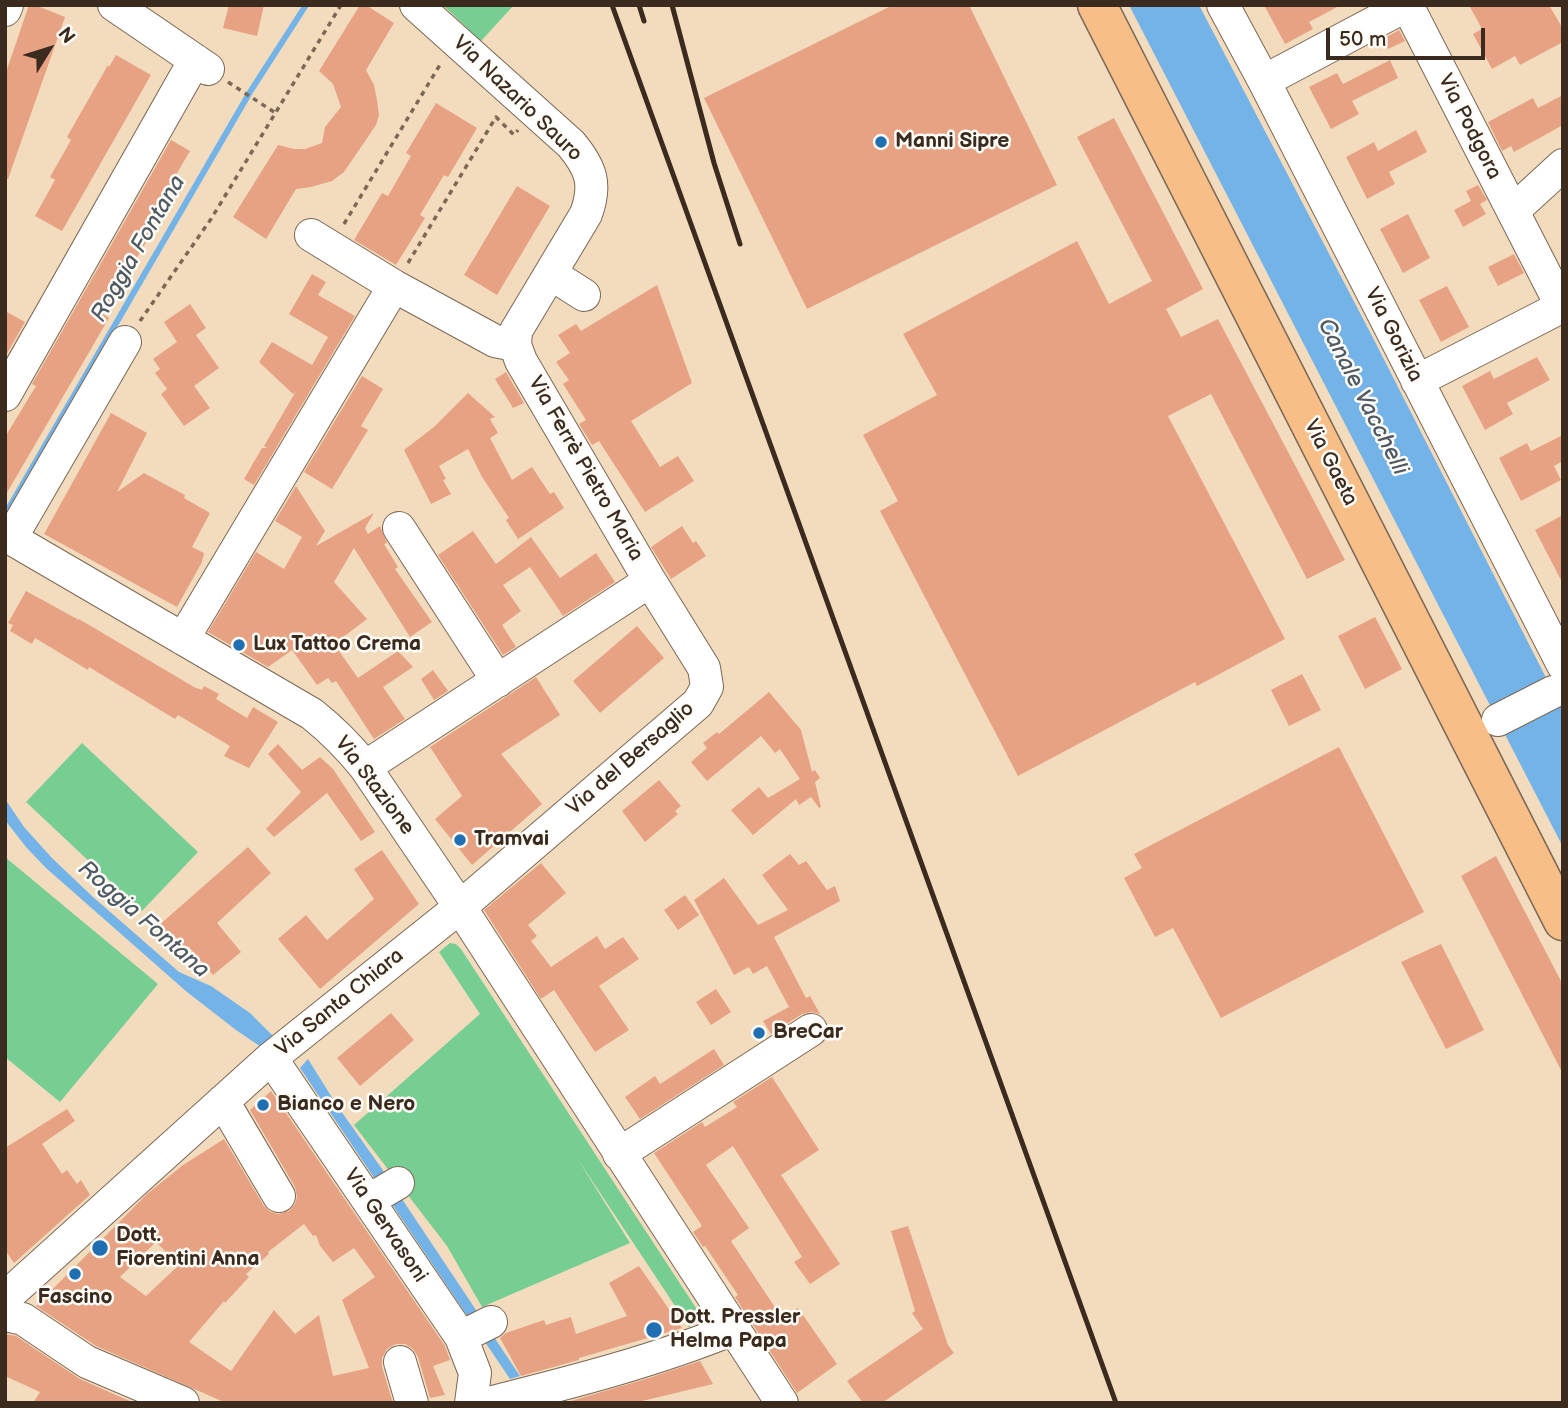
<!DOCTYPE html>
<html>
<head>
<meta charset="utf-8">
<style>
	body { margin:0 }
	#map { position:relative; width:1568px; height:1408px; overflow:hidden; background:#f3dcbd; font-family:"Balsamiq Sans",sans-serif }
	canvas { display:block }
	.frame { position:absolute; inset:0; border:7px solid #3b2a1e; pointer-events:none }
	.north { position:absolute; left:14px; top:14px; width:70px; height:70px; -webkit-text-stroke:5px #fdfcf7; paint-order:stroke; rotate:52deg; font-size:19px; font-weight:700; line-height:28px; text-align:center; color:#3b2a1e }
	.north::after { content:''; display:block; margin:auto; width:24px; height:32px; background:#3b2a1e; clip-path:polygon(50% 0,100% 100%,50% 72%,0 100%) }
	.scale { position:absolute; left:1326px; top:28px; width:159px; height:32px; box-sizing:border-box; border:4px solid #3b2a1e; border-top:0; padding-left:9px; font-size:21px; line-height:24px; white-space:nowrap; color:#3b2a1e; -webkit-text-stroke:5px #fdfcf7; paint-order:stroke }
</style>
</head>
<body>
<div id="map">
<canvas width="1568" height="1408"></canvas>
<div class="frame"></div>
<div class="north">N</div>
<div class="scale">50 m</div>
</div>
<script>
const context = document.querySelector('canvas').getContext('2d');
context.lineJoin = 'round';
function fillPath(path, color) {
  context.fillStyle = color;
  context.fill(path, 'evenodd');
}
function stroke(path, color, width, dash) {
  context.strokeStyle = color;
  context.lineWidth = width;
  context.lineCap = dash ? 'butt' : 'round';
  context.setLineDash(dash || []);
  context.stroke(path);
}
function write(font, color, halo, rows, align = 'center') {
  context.font = font + ' "Balsamiq Sans",sans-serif';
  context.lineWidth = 5;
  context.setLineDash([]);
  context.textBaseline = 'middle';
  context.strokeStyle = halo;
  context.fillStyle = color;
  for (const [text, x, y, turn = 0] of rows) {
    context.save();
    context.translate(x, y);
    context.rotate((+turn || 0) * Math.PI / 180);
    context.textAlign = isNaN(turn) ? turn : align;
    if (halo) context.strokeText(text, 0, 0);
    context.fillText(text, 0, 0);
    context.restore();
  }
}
fillPath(new Path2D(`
	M443 5H514L481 41Z
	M82 743 198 852 142 911 26 802Z
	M5 857 158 984 60 1102 5 1057Z
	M450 943 456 944 461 949 698 1311 697 1322 689 1327 577 1158 630 1243 482 1307 447 1246 354 1125 480 1014 439 952Z`), '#77ce93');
fillPath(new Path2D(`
	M1129 5H1199L1371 334 1563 711V847Z
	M5 799 24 827 52 858 93 897 179 972 211 986 250 1013 275 1038 264 1049 236 1030 187 992 46 868 26 847 5 820Z
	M308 1059 336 1104 382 1169 520 1376 510 1379 300 1068Z`), '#73b3e7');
stroke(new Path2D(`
	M6 513 250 92 306 5`), '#73b3e7', 6);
fillPath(new Path2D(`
	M29 5H35L65 17 8 179H5V75Z
	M229 5H264L257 36 223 28Z
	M360 5H366L394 23 366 70 374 85 377 100 379 115 376 125 344 172 332 181 311 187 296 189 266 239 233 217 278 145 294 149H305L322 143 325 127 341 107 333 84 319 71Z
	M893 5H969L1057 185 807 309 704 98Z
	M1264 5H1341L1309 22 1313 29 1285 44Z
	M1469 5H1549L1563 29V42L1520 65 1515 56 1492 69 1473 34 1482 29Z
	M1399 30 1405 41 1388 49 1383 39Z
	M116 55 151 75 62 231 35 216 55 180 50 177 71 140 67 137 108 65 109 67Z
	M1390 60 1398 78 1352 101 1359 114 1331 129 1309 87 1337 73 1343 84Z
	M1563 95V125L1514 152 1511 146 1502 151 1488 122 1533 98 1538 108Z
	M436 103 477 128 448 177 444 175 420 215 425 218 396 265 354 240 382 193 388 196 411 156 406 153Z
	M1114 118 1203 289 1166 309 1181 337 1218 319 1345 560 1307 579 1211 394 1168 416 1285 639 1197 686 1195 682 1018 776 880 511 898 501 863 435 937 395 903 334 1077 241 1109 304 1152 281 1077 137Z
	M1416 130 1427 152 1389 172 1395 184 1367 199 1346 157 1374 142 1378 151Z
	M171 140 190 151 156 209 163 214 103 314 109 318 5 496V437L36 386 32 384Z
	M1478 185 1487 200 1480 204 1486 214 1463 227 1454 210 1471 201 1466 191Z
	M517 186 550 206 497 295 464 275Z
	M1408 214 1430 258 1403 273 1380 229Z
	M1514 254 1524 273 1498 286 1488 267Z
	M312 274 326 282 318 295 355 316 254 485 244 479 262 448H267L264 446 296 391 293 394 259 362 272 342 312 365 328 337 289 314Z
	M657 285 692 383 631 421 660 467 678 456 694 481 645 512 599 441 592 445 579 424 586 420 563 384 569 380 556 362 570 353 558 335 576 324 581 331Z
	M1447 286 1469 327 1441 342 1419 300Z
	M190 304 206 328 196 335 219 368 194 386 210 408 184 426 161 394 167 389 155 373 160 369 153 359 177 342 164 322Z
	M5 311 25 322 5 357Z
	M1537 357 1550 380 1507 403 1513 414 1485 430 1462 386 1490 371 1494 379Z
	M506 372 524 403 513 408 495 379Z
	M362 376 383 389 361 426 368 430 332 489 304 472Z
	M468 393 495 417 490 419 498 433 490 438 512 480 532 467 550 494 554 492 564 508 518 539 506 520 509 518 482 477 468 449 439 466 446 479 443 480 451 494 431 504 404 450 434 427Z
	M111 413 147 433 117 492 144 473 185 495 184 498 210 513 192 547 204 553 202 562 177 607 44 534Z
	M1563 435V461L1554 466 1561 480 1521 501 1499 458 1527 443 1531 451Z
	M296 486 325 531 316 546 374 513 365 528 368 534 380 526 387 543 384 544 398 567 395 569 432 622 410 637 354 548 334 582 367 619 334 644 358 678 398 651 413 667 383 687 405 719 374 739 336 681 332 683 328 678 317 685 292 650 268 667 208 632 256 552 284 569 302 537 275 521Z
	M1563 515V584L1535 530Z
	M682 526 693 543 696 541 706 556 671 579 651 547Z
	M473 531 496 564 531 537 560 578 596 553 615 582 563 616 530 567 503 585 521 611 502 625 516 647 503 655 438 555Z
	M26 591 79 620V619L194 687 202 690 204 686 219 694 216 699 247 718 253 707 278 722 249 768 224 756 230 746 178 715 175 719 89 667 88 670 35 638 32 644 10 631 13 625 8 623Z
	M1375 617 1402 669 1365 689 1338 636Z
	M637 626 664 658 600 713 573 681Z
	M433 670 448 691 434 700 421 679Z
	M1302 674 1321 710 1289 726 1271 690Z
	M536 677 560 715 501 754 542 804 472 865 435 819 462 796 430 747Z
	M769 692 801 730 812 772 815 770 820 778 815 782 821 807 819 808 811 797 799 805 796 799 753 835 731 810 759 787 768 798 800 779 780 749 775 753 761 736 707 781 691 762 707 748 703 743 717 732 719 734Z
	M278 744 302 770 320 757 333 769 375 832 361 841 327 793 274 837 266 829 301 792 268 754Z
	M1339 747 1424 912 1221 1018 1173 928 1155 937 1124 878 1142 868 1134 854Z
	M659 780 681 806 675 811 678 814 645 842 622 811Z
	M248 847 271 873 217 923 241 952 213 975 188 946 179 952 157 927Z
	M382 850 419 904 320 989 278 939 306 915 327 940 374 899 354 869Z
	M790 854 799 865 806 861 827 890 835 886 840 901 774 937 806 998 810 996 820 1014 811 1012 802 1014 771 1034 763 1021 789 1007 767 966 753 974 749 967 734 975 694 900 724 878 758 925 788 910 762 875Z
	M1496 856 1563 985V1074L1461 876Z
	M541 863 566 893 528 925 537 936 531 941 551 967 597 936 605 949 623 937 639 959 599 986 629 1030 595 1052 554 990 541 999 484 910Z
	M685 895 699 915 678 930 664 910Z
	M1441 944 1484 1030 1446 1049 1401 962Z
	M716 989 731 1012 711 1025 696 1002Z
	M391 1013 414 1040 360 1086 337 1058Z
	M714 1049 724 1065 640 1119 625 1097 655 1076 660 1084Z
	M772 1077 819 1150 781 1175 840 1264 810 1284 794 1262 802 1257 733 1146 706 1165 749 1228 731 1241 782 1318 798 1308 837 1364 797 1393 735 1297 738 1295 705 1246 703 1247 693 1232 702 1226 654 1153 702 1122 705 1127 737 1107 733 1102Z
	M271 1091 445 1346 450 1360 433 1366 445 1395 430 1398 418 1357 413 1349 405 1344H396L387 1349 382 1358V1367L393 1403H226L96 1346 36 1306 147 1194 183 1165 224 1139 264 1206 271 1212 278 1214 289 1211 295 1204 297 1197 295 1187 250 1110ZM304 1224 313 1236 316 1235 320 1246 333 1262 354 1248 375 1277 342 1300 369 1368 333 1376 319 1315 295 1334 274 1310 231 1371 189 1342 224 1301 225 1303 249 1277 246 1274 269 1254 268 1252ZM156 1242 179 1265 146 1296 120 1277Z
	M67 1109 75 1121 42 1144 62 1174 67 1170 77 1184 81 1180 90 1195 14 1263 5 1250V1148Z
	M908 1226 948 1345 954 1353 882 1403H863L847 1381 923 1329 912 1313 915 1311 891 1231Z
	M639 1266 682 1328 579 1358V1360L521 1376 500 1338 506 1333 544 1320 546 1325 571 1317 576 1334 627 1316 609 1283Z
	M5 1334 16 1336 80 1379 134 1403H33L40 1392 5 1376Z
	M700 1361 713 1384 634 1403H564L649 1378Z`), '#e7a284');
const minor = new Path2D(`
	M114 5 208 69
	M1223 5 1264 81 1563 665
	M1407 5 1563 309
	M5 10 7 5
	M1264 81 1407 5
	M1513 211 1563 165
	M311 235 394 286
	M551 274 584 295
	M1417 381 1563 306
	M5 395 195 60
	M399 528 498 681
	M5 535 312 714C332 730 349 747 365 767L460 907 782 1403
	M11 538 125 342
	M183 639 394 286 495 341 515 345
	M1498 720 1553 692
	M365 767 650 581
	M271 1058 461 1337 475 1373 471 1403
	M223 1101 279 1196
	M619 1154 811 1030
	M367 1199 381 1193 398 1183
	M7 1296 271 1058 460 907 698 703 707 687 704 668 650 581 521 361 515 345 516 331 586 214C597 184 591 168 571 144L416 5
	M5 1315 23 1319 87 1362 183 1403
	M461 1337 491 1322
	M400 1362 412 1403
	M489 1403C572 1382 655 1361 733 1329`);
const major = new Path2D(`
	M1097 5 1563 921`);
stroke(minor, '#7b6856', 34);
stroke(major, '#7b6856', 41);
stroke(new Path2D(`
	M228 82 277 114
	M344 224 441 63
	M408 263 496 117 514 135 518 130
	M140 321 211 219 341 5`), '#7b6856', 3.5, [5, 5]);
stroke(minor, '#fff', 32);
stroke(major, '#f7be87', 38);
stroke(new Path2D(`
	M612 5 1116 1403
	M639 5 644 21
	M672 5 714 163 740 244`), '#3b2a1e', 5);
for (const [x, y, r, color] of [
	[881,142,7,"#1f6fb2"],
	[239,645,7,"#1f6fb2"],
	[460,840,7,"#1f6fb2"],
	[759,1033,7,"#1f6fb2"],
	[263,1105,7,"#1f6fb2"],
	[100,1248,9,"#1f6fb2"],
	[75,1274,7,"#1f6fb2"],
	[654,1330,9,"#1f6fb2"]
]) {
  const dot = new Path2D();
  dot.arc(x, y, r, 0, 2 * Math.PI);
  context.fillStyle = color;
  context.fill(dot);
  stroke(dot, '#fdfcf7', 2.5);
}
write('21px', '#3b2a1e', '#fdfcf7', [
	["Via Nazario Sauro",517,99,44],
	["Via Podgora",1469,127,63],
	["Via Gorizia",1393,335,63],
	["Via Gaeta",1330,463,63],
	["Via Ferrè Pietro Maria",585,469,60],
	["Via del Bersaglio",631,759,-41],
	["Via Stazione",374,786,53],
	["Via Santa Chiara",340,1003,-39],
	["Via Gervasoni",385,1226,56]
]);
write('bold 21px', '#3b2a1e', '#fdfcf7', [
	["Manni Sipre",895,142],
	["Lux Tattoo Crema",253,645],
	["Tramvai",474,840],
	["BreCar",773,1033],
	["Bianco e Nero",277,1105],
	["Dott.",116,1236],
	["Fiorentini Anna",116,1260],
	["Fascino",75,1298,"center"],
	["Dott. Pressler",670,1318],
	["Helma Papa",670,1342]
], 'left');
write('italic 23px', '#4f5a64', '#fdfcf7', [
	["Roggia Fontana",139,249,-60],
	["Canale Vacchelli",1362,397,63],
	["Roggia Fontana",143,920,41]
]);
</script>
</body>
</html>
